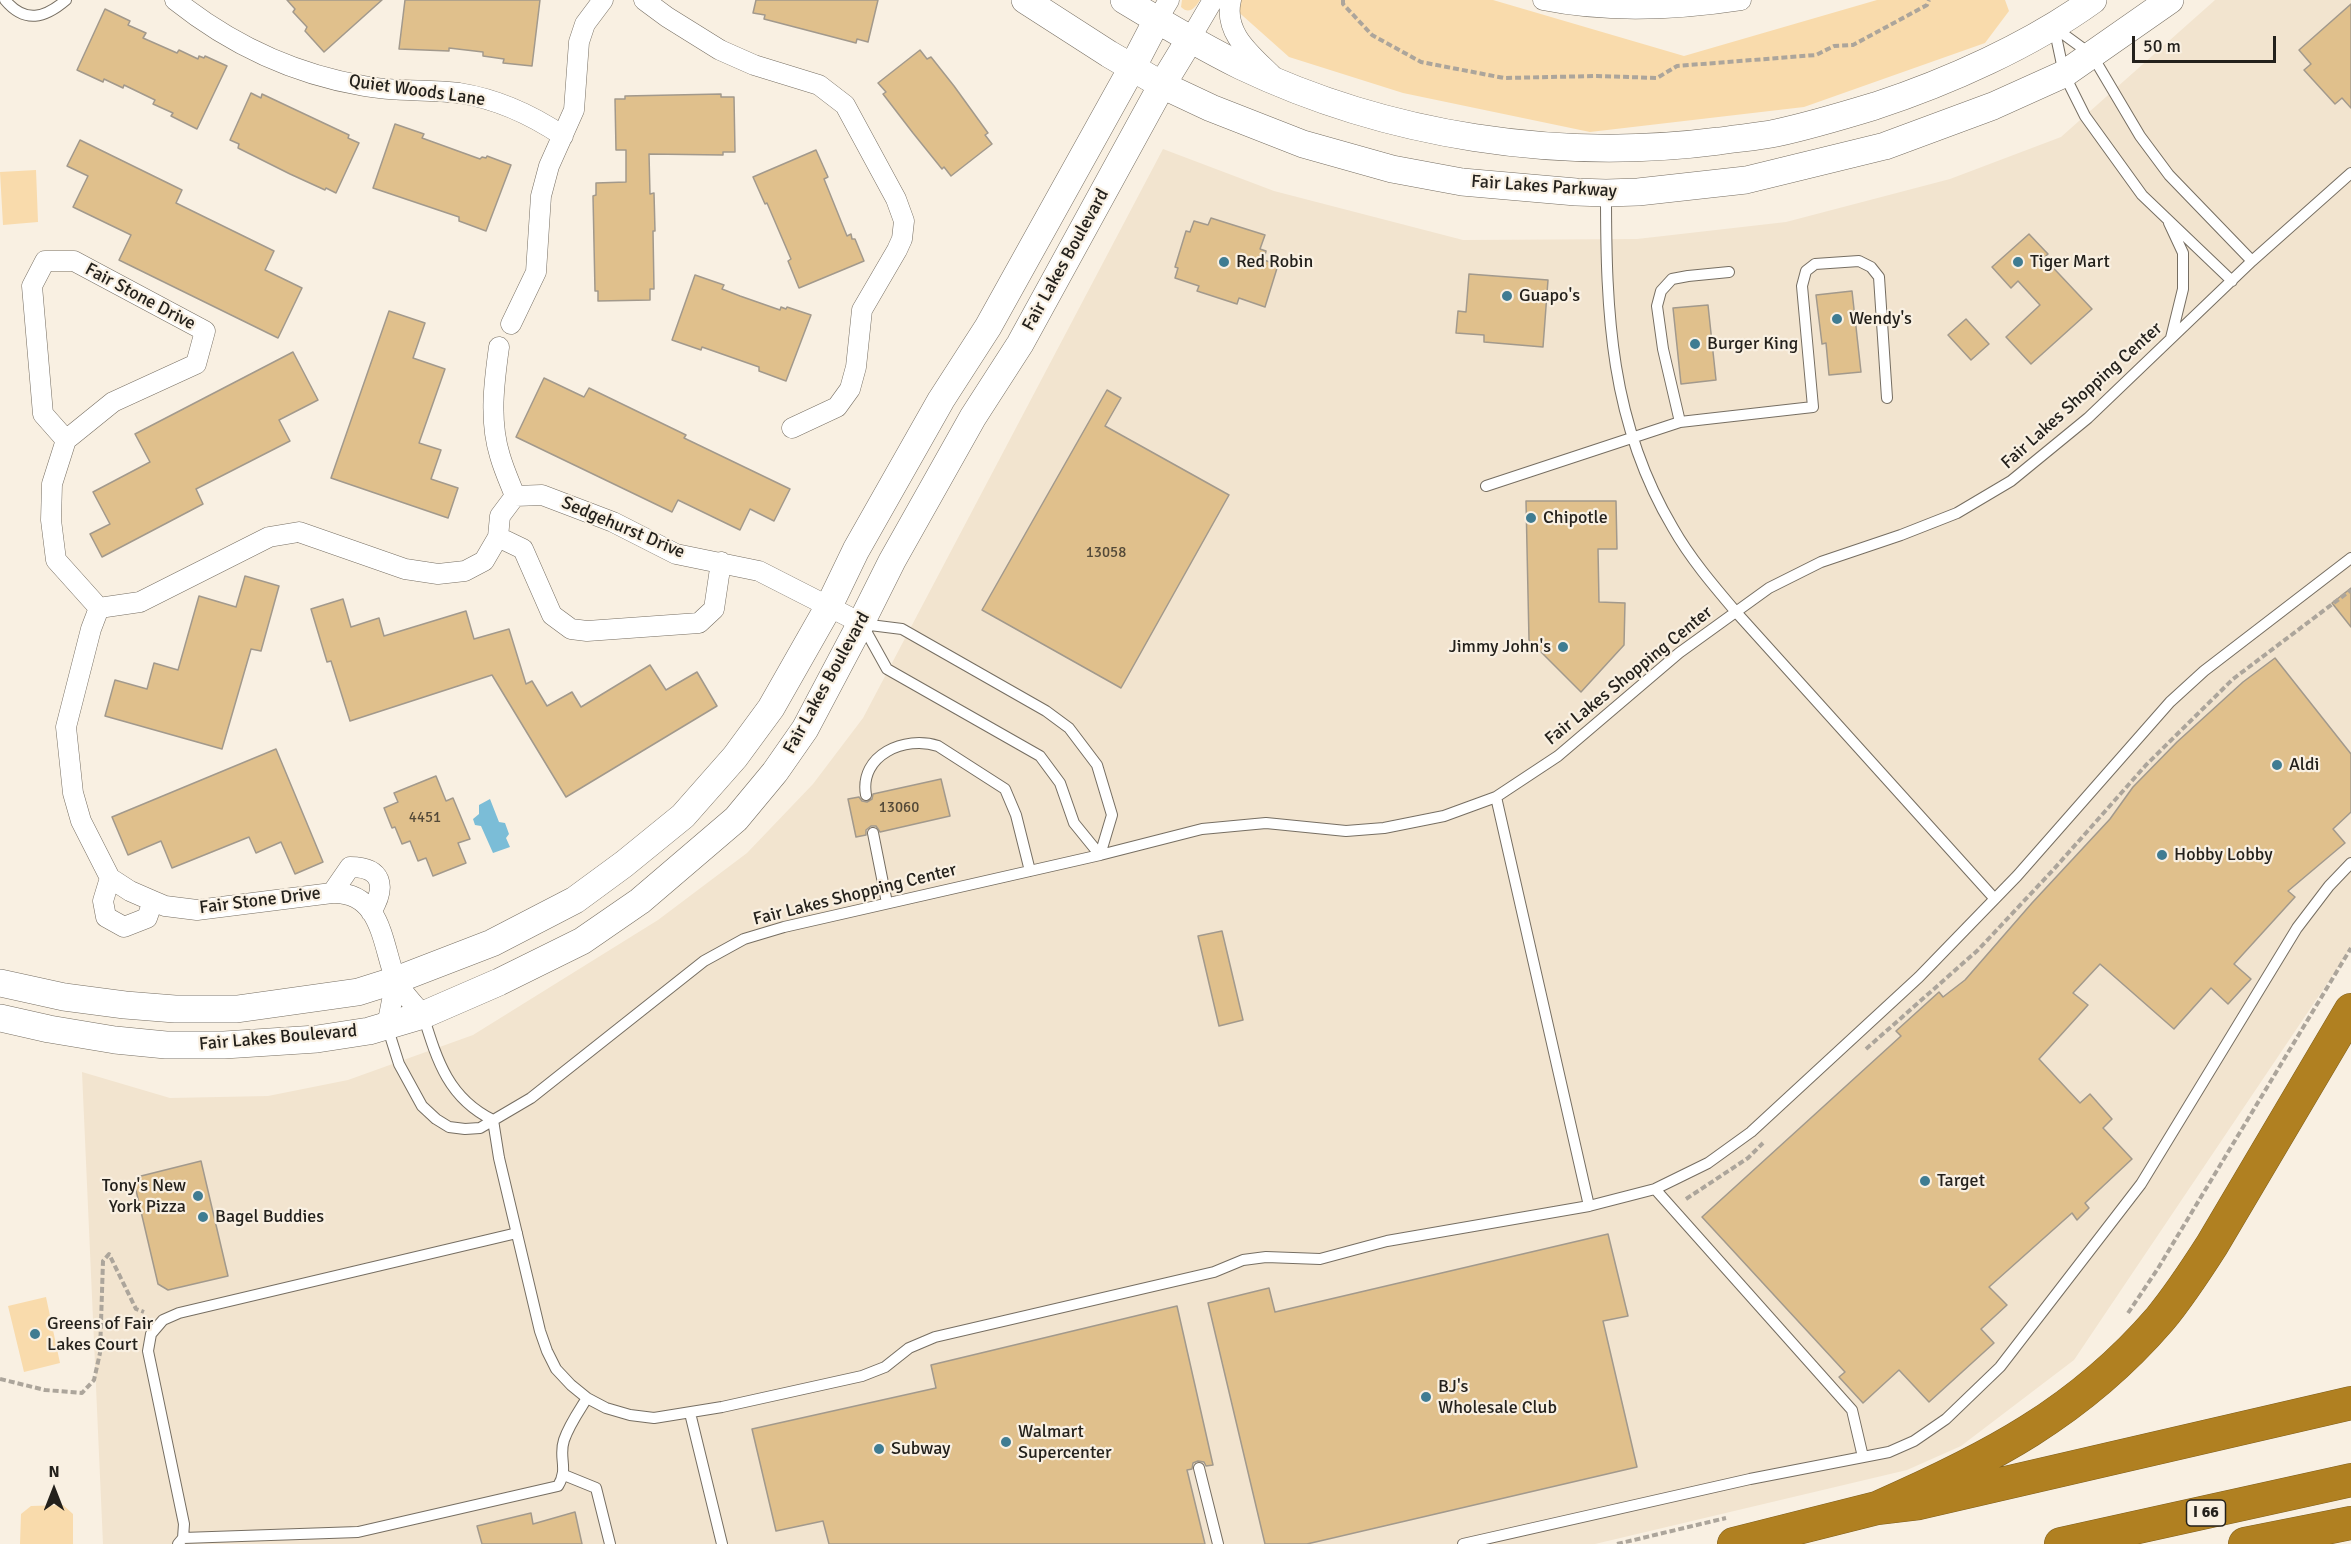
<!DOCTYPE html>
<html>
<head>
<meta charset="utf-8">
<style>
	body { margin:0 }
	#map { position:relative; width:2351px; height:1544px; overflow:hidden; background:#f9f0e2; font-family:Signika,sans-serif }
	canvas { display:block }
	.north { position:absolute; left:24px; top:1460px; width:60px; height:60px; -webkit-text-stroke:4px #f9f0e2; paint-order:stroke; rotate:0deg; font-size:16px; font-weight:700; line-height:24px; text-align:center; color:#24211c }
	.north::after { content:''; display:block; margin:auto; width:21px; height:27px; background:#24211c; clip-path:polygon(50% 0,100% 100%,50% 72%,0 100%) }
	.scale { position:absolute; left:2132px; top:36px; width:144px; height:27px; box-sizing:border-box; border:3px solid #24211c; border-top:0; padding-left:8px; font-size:18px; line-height:21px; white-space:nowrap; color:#24211c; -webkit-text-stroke:4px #f9f0e2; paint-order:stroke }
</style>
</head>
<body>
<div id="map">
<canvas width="2351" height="1544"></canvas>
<div class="north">N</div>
<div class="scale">50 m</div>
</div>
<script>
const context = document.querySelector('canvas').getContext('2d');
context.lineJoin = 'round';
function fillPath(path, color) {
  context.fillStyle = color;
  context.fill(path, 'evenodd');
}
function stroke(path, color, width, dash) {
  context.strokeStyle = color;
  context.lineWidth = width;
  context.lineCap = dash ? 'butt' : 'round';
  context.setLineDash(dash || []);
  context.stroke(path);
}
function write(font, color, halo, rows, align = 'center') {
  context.font = font + ' Signika,sans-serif';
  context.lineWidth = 4.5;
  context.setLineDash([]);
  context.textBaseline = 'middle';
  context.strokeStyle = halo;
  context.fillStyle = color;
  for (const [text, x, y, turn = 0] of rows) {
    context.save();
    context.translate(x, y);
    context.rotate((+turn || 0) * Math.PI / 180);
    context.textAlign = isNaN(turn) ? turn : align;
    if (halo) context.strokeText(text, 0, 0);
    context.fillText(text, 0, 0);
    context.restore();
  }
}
fillPath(new Path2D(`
	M2215 0H2351V948L2074 1360 1961 1446 1907 1470 1595 1544H103L82 1072 170 1098 268 1096 348 1080 473 1035 658 920 747 853 813 784 863 718 1163 149 1274 191 1463 240 1637 239 1786 222 1950 179 2061 137Z`), '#f2e4cf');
fillPath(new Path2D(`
	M1182 0H1200C1195 8 1189 15 1181 7Z
	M1225 0H1493L1684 56 1877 0H2005L2009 11 1985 43 1804 107 1590 132 1403 93 1289 57Z
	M36 170 38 222 3 225 0 172Z
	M46 1297 60 1363 24 1372 8 1306Z
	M63 1505 73 1514V1544H20L21 1514 31 1506Z`), '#f9dbac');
fillPath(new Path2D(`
	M490 799 499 822 505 823 509 834 506 838 510 847 493 853 481 826 475 825 473 819 479 814V805Z`), '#7bbdd7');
const building = new Path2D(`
	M287 0H382L324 52 305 31 307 27 293 12 295 9Z
	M405 0H540L532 66 503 63 504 59 483 56V52L449 48V51L399 49Z
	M756 0H878L868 42 857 39 856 43 764 19 765 15 753 13Z
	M2351 4V108L2342 98 2335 104 2304 70 2311 64 2299 50Z
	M105 9 130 21 128 25 146 33 143 38 177 53 179 50 198 59 199 56 204 58 205 56 227 66 197 129 171 116 173 113 153 104 155 100 124 85 123 88 104 79 103 82 77 70Z
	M920 50 927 59 931 57 954 86 988 133 985 135 992 144 951 176 944 167 942 169 913 133 883 94 886 92 878 83Z
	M251 93 261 98 262 94 349 135 348 138 359 143 336 193 326 188 325 190 290 174 238 148 239 144 230 140Z
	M721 94V97H734L735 152H723V155L649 154 650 194 654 193 655 231H653L654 289H650V300L598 301V291H595L593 196 596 195V183L626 182V150H616L615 99H625V96Z
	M395 124 424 134 422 138 480 159 482 157 486 158 487 156 511 165 486 231 459 221V217L373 188Z
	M80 140 182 190 176 203 274 251 265 270 302 288 278 338 119 260 131 235 73 207 88 176 67 166Z
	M816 150 828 177 824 179 847 236 851 234 852 239H855L864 261 799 288 788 261 791 259 767 203 765 204 753 177Z
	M1211 218 1265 235 1260 249 1266 251 1264 260 1278 265 1265 307 1239 298 1237 304 1197 291 1199 286 1175 278 1178 268 1175 267 1186 231 1190 232 1194 221 1208 225Z
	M2029 234 2048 254 2044 258 2092 309 2031 364 2006 337 2040 305 2018 281 2011 288 1992 267Z
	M1469 274 1548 280 1543 347 1484 342V335L1456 333 1458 311 1466 312Z
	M695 275 724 285 722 289 740 296 780 310 781 307 786 309 787 307 811 315 786 381 759 371V367L702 347 701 350 672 340Z
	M1852 291 1861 372 1829 375 1826 343 1822 344 1816 295Z
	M1708 305 1716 380 1681 384 1673 308Z
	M389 311 425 323 413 358 445 369 419 443 441 450 431 479 458 488 448 518 331 478Z
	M1966 319 1989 344 1971 360 1948 335Z
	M293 352 318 400 279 420 290 441 196 489 203 504 102 557 90 534 110 524 93 492 150 462 135 434Z
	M544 378 584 397 589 388 686 435 684 438 790 489 774 521 750 509 740 530 678 500 672 512 516 437Z
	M1107 390 1121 398 1105 426 1229 495 1121 688 982 610Z
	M1526 501H1616L1617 549H1598L1599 602 1625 603 1624 645 1581 692 1529 640Z
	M245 576 279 586 261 651 251 649 222 749 105 716 115 680 147 689 154 663 178 670 199 596 236 607Z
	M2351 588V627L2332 603Z
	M343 599 351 627 379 618 384 636 466 611 474 639 509 629 526 684 532 681 547 706 572 692 581 707 650 665 666 690 697 672 717 706 566 797 492 675 350 721 331 661 327 662 311 609Z
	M2275 658 2351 754V812L2333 829 2345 843 2288 891 2295 897 2234 964 2251 979 2228 1004 2211 988 2174 1029 2100 964 2073 993 2088 1005 2039 1059 2080 1103 2090 1094 2112 1119 2103 1128 2132 1159 2085 1203 2089 1208 2077 1220 2072 1213 1989 1287 2007 1305 1981 1329 1994 1343 1929 1402 1899 1370 1863 1403 1839 1377 1845 1372 1702 1217 1901 1036 1896 1031 1939 992 1943 997 1965 980 2032 903 2110 819 2133 787 2177 742 2243 682Z
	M276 749 323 862 295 874 281 842 256 853 249 837 172 868 161 841 128 855 112 817Z
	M436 776 446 801 453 798 470 839 458 843 466 863 433 876 426 858 418 861 410 841 402 844 395 827 392 828 384 808 398 802 394 793Z
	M941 779 950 816 880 832 876 826H871L866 830V835L856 837 848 799 859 797 862 801 867 802 872 799 873 794Z
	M1222 931 1243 1020 1219 1026 1198 936Z
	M201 1161 228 1276 168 1290 158 1284 135 1186 141 1176Z
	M1608 1234 1628 1316 1603 1321 1637 1467 1307 1544H1265L1208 1303 1269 1288 1275 1312Z
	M1177 1306 1213 1465 1206 1466 1204 1462 1198 1461 1193 1463 1192 1469 1187 1470 1205 1544H829L823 1521 776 1531 752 1429 936 1388 931 1365Z
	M575 1512 582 1544H482L477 1526 531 1513 533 1524Z`);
fillPath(building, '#e0c08c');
stroke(building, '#a2998c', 1.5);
const lane = new Path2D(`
	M5 0C25 24 45 18 66 0
	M2054 27 2064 74 2085 116 2142 195 2232 281
	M2055 28 2092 55 2140 136 2169 175 2252 261
	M1606 193C1606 313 1610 422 1673 528 1690 558 1713 585 1736 612L1994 898
	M2169 223 2183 253V289L2171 338
	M1680 422 1663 349 1657 306 1661 291 1672 279 1688 276 1729 272
	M1486 486 1680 422 1813 407 1802 286 1806 271 1815 264 1859 261 1871 267 1879 277 1887 398
	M862 624 902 629 1046 711 1069 728 1097 765 1112 815 1100 855
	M862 624 887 669 1040 756 1060 783 1074 823 1100 855
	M866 795C859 755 905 735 938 746L1005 789 1016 815 1030 871
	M1496 797 1589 1206
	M873 833 887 903
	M423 1015C437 1060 448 1098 493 1120
	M387 1026 399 1064 422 1106 436 1119 449 1127 465 1129 480 1128 531 1098 704 961 744 939 784 927 1100 855 1202 829 1266 823 1346 831 1384 828 1444 816 1496 797 1558 756 1679 653 1769 588 1821 562 1901 535 1957 513 2011 481 2088 418 2252 261 2351 173
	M493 1120 499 1158 540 1331 547 1351 556 1369 571 1385 587 1398 606 1408 630 1415 654 1418 722 1407 862 1376 885 1367 909 1348 935 1337 1214 1272 1243 1260 1266 1257 1320 1259 1387 1241 1589 1206 1655 1189 1708 1163 1751 1132 1919 977 2017 876 2170 702 2204 671 2351 558
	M1655 1189 1852 1410 1863 1457
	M690 1413 722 1544
	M1199 1468 1218 1544
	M564 1475 596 1488 610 1544
	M183 1538 358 1532 558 1486C569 1468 558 1458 564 1440 569 1425 579 1411 587 1398
	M178 1544 183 1538 184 1524 148 1351 151 1334 163 1320 179 1313 517 1233
	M1463 1544 1750 1479 1889 1452 1914 1441 1946 1419 2000 1367 2141 1184 2297 928 2329 886 2351 863`);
const street = new Path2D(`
	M175 0C230 44 294 74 364 86 395 92 428 89 459 93 497 99 532 115 563 136
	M644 0 667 17 720 50 754 65 819 85 845 105 896 199 904 221 902 239 897 250 862 310 856 367 850 389 837 407 792 428
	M1231 0C1223 33 1251 54 1272 75
	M1543 0C1607 13 1676 10 1741 0
	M1157 20 1169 0
	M1190 39 1213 0
	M511 324 536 272 541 196 549 166 574 110 579 42 585 24 603 0
	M66 440 43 414 32 286 45 261H74L205 331 196 364 113 402 66 440 52 484 51 520 56 560 99 608 91 629 66 727 73 793 81 821 110 878 130 891 153 901 165 906 197 910 332 893C381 891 382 943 395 978 400 991 414 1004 423 1015
	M515 496 542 495 613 522 676 554 759 571 861 623
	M498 537 523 549 552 615 571 629 587 631 699 623 714 609 721 562
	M99 608 140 602 269 537 299 532 405 569 438 574 465 571 484 561 498 537 500 516 515 496C510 483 504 470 500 456 489 421 494 383 499 347
	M110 878 103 901 106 917 124 927 147 918 153 901
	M332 893 350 867C382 867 387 886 371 912
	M387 1026 396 980`);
const secondary = new Path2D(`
	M1025 0 1109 54 1162 85 1211 108 1303 144 1392 169 1462 182 1576 192 1606 193 1638 192 1746 180 1885 146 1993 106 2064 74 2170 0
	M1124 0C1162 23 1200 46 1241 66 1388 136 1558 162 1719 141 1738 138 1757 137 1776 133 1809 126 1842 116 1875 106 1948 82 2031 45 2093 0
	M0 983 64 997 125 1005 175 1009H237L358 992 396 980 492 943 575 900 624 864 683 816 735 757 771 708 829 606 856 550 941 400 988 327 1132 68 1157 20
	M0 1018 49 1029 115 1040 166 1045H224L317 1039 369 1031 423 1015 499 982 582 941 640 901 736 819 775 772 805 729 861 623 892 561 973 417 1020 344 1162 85 1190 39`);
const highway = new Path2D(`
	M1877 1508C1987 1460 2079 1413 2160 1319 2179 1296 2196 1270 2212 1245L2351 1010
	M1734 1544 1877 1508 1919 1503 2351 1403
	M2061 1544 2351 1480
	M2245 1544 2351 1523`);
stroke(lane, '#766e62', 12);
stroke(street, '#766e62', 21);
stroke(secondary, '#766e62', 28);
stroke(highway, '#7f5f1f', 34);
stroke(new Path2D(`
	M1343 0V4L1372 35 1421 62 1504 78 1597 76 1657 78 1677 66 1816 55 1834 46 1853 45 1927 5 1929 0
	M1866 1049 1978 950 2054 869 2146 765 2233 679 2351 590
	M1686 1199 1748 1158 1763 1143
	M2128 1313 2157 1270 2351 948
	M0 1379 45 1390 82 1393 94 1380 100 1353 103 1261 109 1254 136 1309 144 1312
	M1617 1544 1726 1518`), '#aca59b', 4, [6, 3]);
stroke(lane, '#fff', 10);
stroke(street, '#fff', 20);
stroke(secondary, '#fff', 27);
stroke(highway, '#b08021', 33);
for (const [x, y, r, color] of [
	[1224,262,6,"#3f7c92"],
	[2018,262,6,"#3f7c92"],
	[1507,296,6,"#3f7c92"],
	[1837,319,6,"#3f7c92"],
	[1695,344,6,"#3f7c92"],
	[1531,518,6,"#3f7c92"],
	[1563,647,6,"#3f7c92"],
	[2277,765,6,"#3f7c92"],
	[2162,855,6,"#3f7c92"],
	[1925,1181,6,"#3f7c92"],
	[198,1196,6,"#3f7c92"],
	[203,1217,6,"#3f7c92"],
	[35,1334,6,"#3f7c92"],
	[1426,1397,6,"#3f7c92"],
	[1006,1442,6,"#3f7c92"],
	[879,1449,6,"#3f7c92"]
]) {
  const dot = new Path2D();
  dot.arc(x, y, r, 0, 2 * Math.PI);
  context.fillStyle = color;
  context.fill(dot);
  stroke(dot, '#f9f0e2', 2);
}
write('15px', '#534938', null, [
	["13058",1106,553],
	["13060",899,808],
	["4451",425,818]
]);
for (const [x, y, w] of [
	[2206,1513,39]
]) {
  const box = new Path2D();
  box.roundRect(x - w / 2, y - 13, w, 26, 4.5);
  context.fillStyle = '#f9f0e2';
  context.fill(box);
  stroke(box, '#24211c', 1.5);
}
write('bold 16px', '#24211c', null, [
	["I 66",2206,1513]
]);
write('18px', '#24211c', '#f9f0e2', [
	["Quiet Woods Lane",417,91,8],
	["Fair Lakes Parkway",1544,187,4],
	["Fair Lakes Boulevard",1066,260,-61],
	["Fair Stone Drive",140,297,28],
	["Fair Lakes Shopping Center",2082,396,-42],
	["Sedgehurst Drive",623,528,23],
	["Fair Lakes Shopping Center",1629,676,-39],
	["Fair Lakes Boulevard",827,683,-61],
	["Fair Lakes Shopping Center",855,895,-14],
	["Fair Stone Drive",260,901,-7],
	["Fair Lakes Boulevard",278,1038,-5]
]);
write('18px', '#24211c', '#f9f0e2', [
	["Red Robin",1236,262],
	["Tiger Mart",2030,262],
	["Guapo's",1519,296],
	["Wendy's",1849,319],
	["Burger King",1707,344],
	["Chipotle",1543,518],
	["Jimmy John's",1551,647,"right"],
	["Aldi",2289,765],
	["Hobby Lobby",2174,855],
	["Target",1937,1181],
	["Tony's New",186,1186,"right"],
	["York Pizza",186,1207,"right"],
	["Bagel Buddies",215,1217],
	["Greens of Fair",47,1324],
	["Lakes Court",47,1345],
	["BJ's",1438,1387],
	["Wholesale Club",1438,1408],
	["Walmart",1018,1432],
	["Supercenter",1018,1453],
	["Subway",891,1449]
], 'left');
</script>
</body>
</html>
